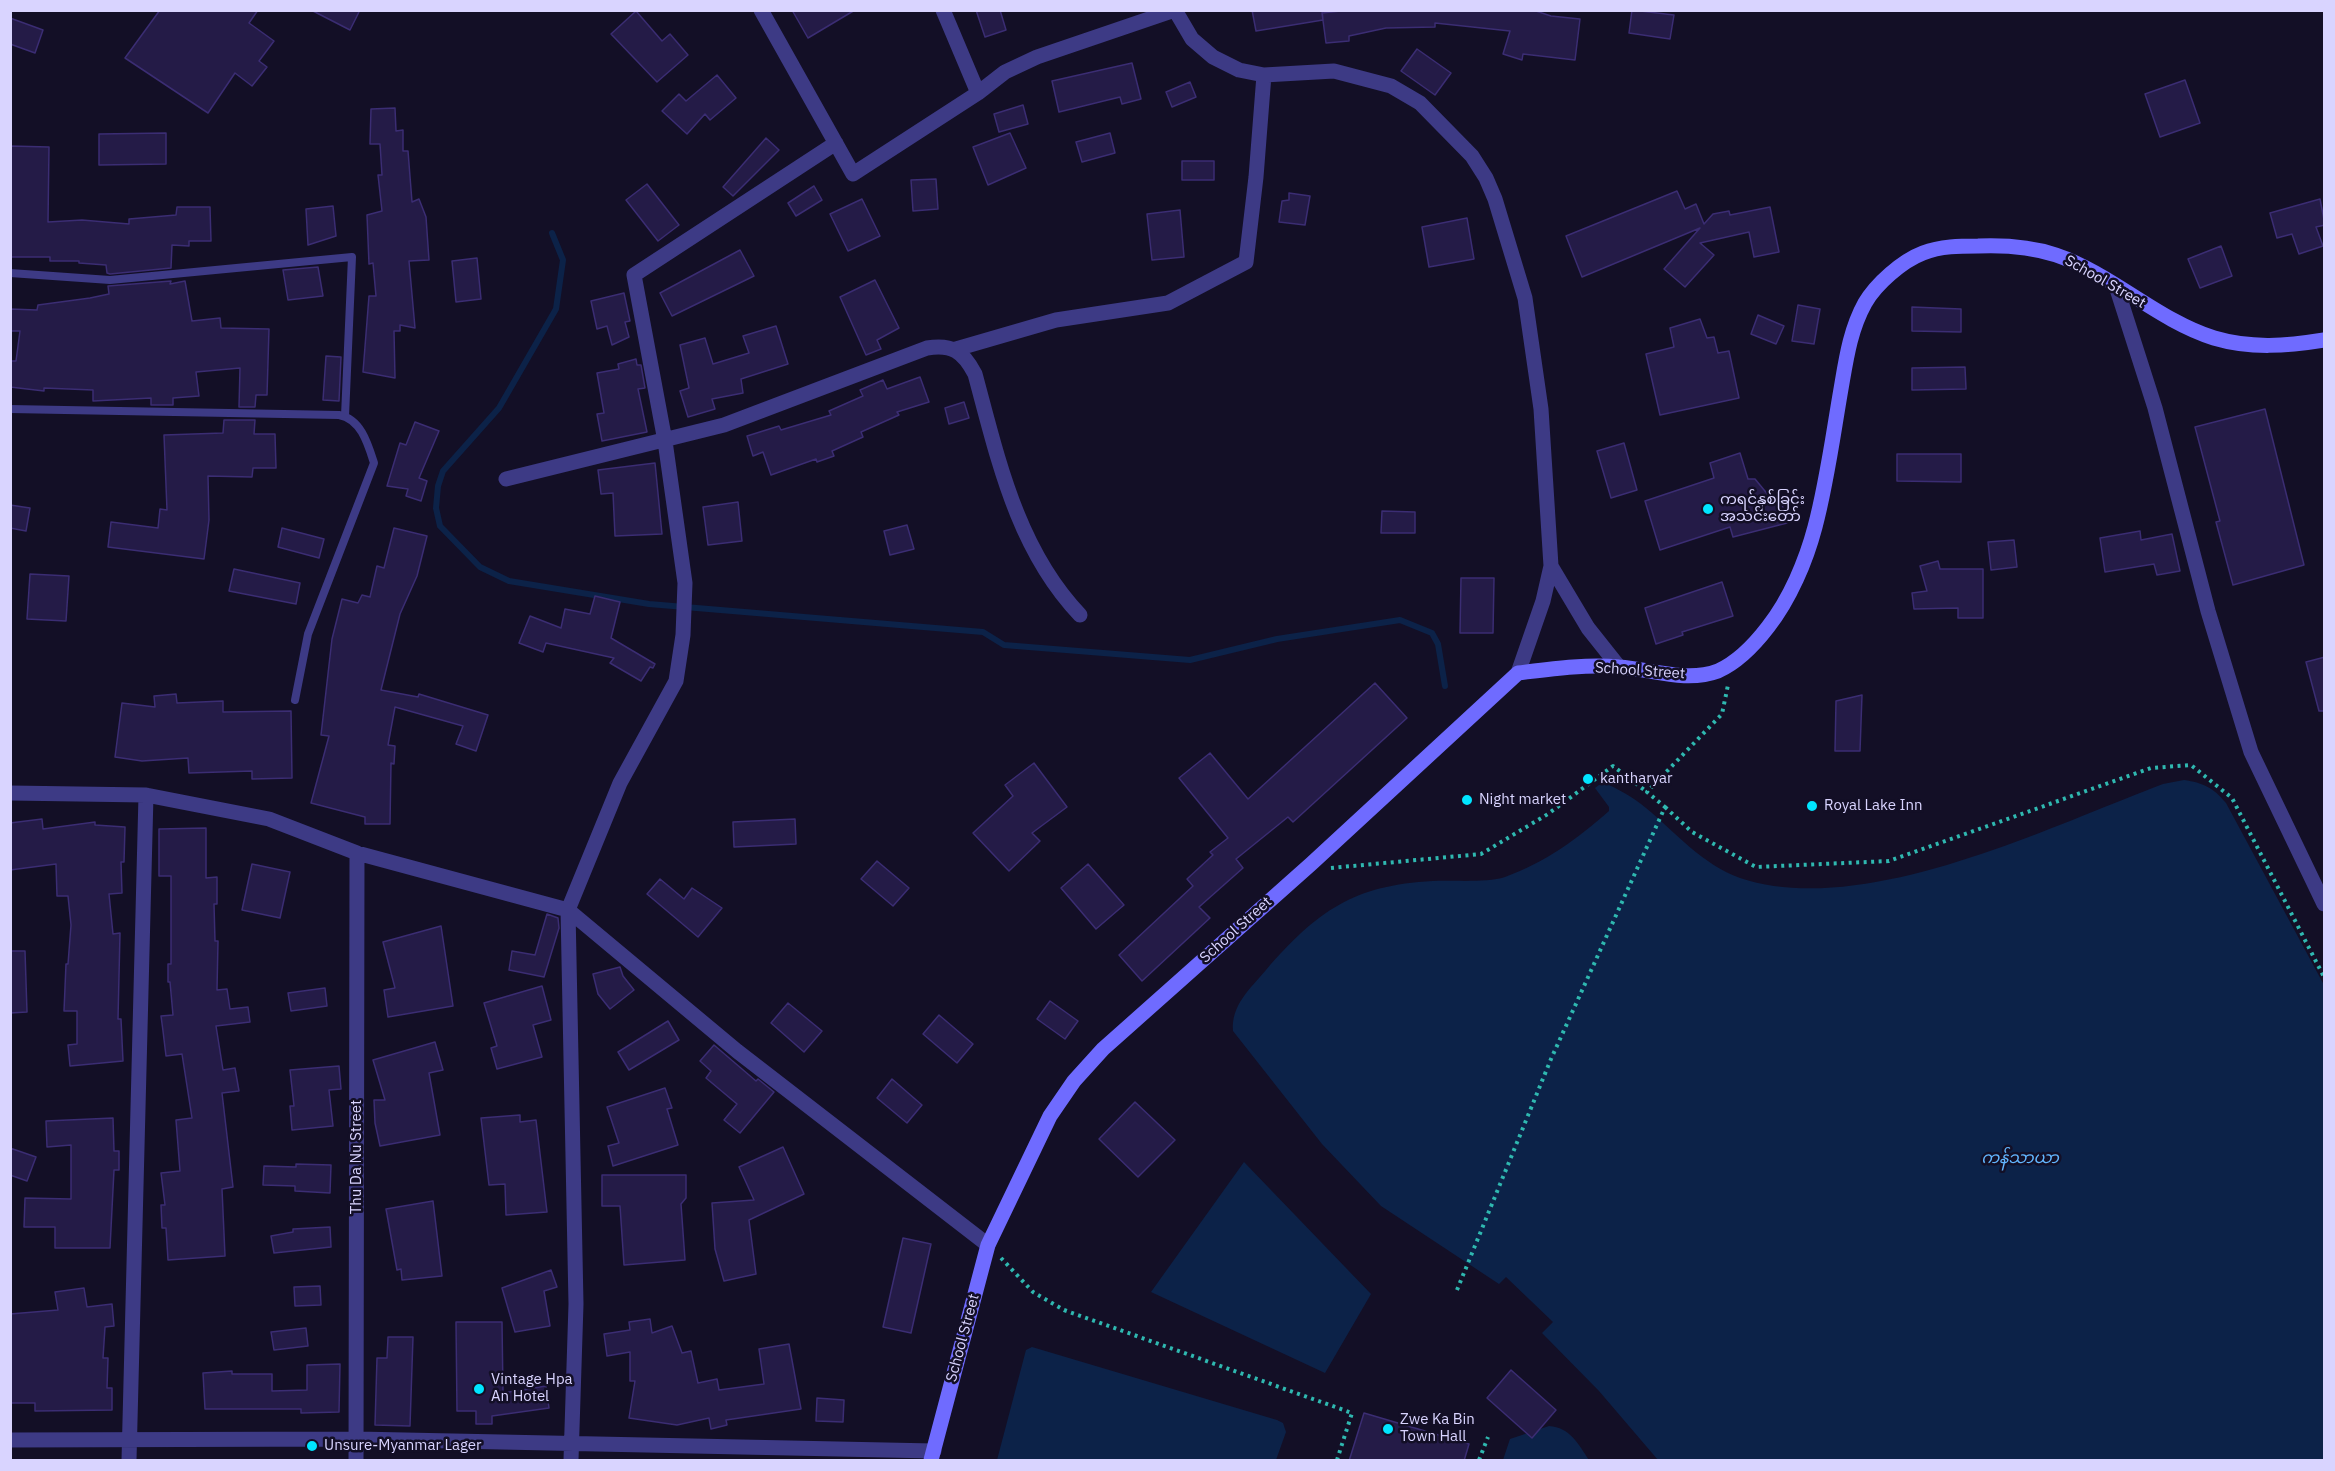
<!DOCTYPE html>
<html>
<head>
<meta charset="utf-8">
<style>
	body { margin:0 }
	#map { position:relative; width:2335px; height:1471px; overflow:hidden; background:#130f26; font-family:"IBM Plex Sans",sans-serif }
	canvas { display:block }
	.frame { position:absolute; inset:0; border:12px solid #d9d4ff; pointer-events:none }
</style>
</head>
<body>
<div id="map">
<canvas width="2335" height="1471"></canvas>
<div class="frame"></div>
</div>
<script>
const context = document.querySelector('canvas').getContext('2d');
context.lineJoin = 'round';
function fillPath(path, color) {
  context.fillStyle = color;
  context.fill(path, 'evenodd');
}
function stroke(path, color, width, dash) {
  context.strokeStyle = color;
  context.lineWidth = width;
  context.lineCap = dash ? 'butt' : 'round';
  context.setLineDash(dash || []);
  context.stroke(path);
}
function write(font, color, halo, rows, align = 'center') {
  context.font = font + ' "IBM Plex Sans","Noto Sans Myanmar",sans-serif';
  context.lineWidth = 5;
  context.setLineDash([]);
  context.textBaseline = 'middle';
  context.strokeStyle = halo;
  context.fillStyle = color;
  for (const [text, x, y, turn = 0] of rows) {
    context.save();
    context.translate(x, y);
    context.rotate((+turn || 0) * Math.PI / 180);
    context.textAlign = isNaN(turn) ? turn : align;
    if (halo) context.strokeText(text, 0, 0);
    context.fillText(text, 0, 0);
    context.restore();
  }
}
fillPath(new Path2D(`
	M2184 780C2203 783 2213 787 2226 803L2324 985V1460H1658L1599 1391 1542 1333 1553 1322 1506 1277 1499 1284 1381 1206 1322 1144 1233 1031C1231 1005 1250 989 1266 970 1317 911 1354 885 1433 881 1453 880 1487 883 1505 877 1546 862 1577 839 1609 811V807L1595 788 1603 782C1618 789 1633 797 1646 808 1675 832 1703 865 1740 878 1863 919 2046 828 2163 784Z
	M1244 1162 1371 1294 1325 1373 1151 1292Z
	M1032 1347 1277 1420 1283 1423 1286 1432 1276 1460H997L1026 1350Z
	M1549 1426C1570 1427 1579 1445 1589 1460H1503L1510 1439Z`), '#0c2248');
stroke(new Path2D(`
	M552 233 563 260 556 309 499 408 443 471 438 486 436 508 440 526 480 567 509 581 649 604 983 632 1004 645 1190 660 1277 639 1400 620 1432 633 1438 644 1445 686`), '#0c2248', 6);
const building = new Path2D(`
	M160 10H258L249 23 274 41 259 61 267 67 252 86 235 73 208 113 125 58Z
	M311 10H360L350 30Z
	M792 10H855L808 38Z
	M976 10H1000L1006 30 985 37Z
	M1252 10H1322L1323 20 1256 31Z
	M1350 10H1533L1551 16 1580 19 1575 60 1523 54 1522 60 1503 54 1510 31 1435 23V27L1386 28 1349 36V41L1326 43 1322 13Z
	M1632 10 1674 15 1670 39 1629 33Z
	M636 11 662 41 670 34 688 55 657 82 611 34Z
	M10 18 43 30 35 53 10 44Z
	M1417 49 1451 73 1435 95 1401 71Z
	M1132 63 1141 99 1122 104 1120 97 1059 112 1052 81Z
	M717 75 736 98 710 120 705 114 687 134 662 111 679 94 686 101Z
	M2185 80 2200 123 2160 137 2145 94Z
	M1190 82 1196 97 1172 107 1166 92Z
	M1023 105 1028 124 999 132 994 114Z
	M395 108 396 131 403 130V151H408L412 202 419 199 426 217 429 260 409 261 415 328 400 325V331H394L395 378 363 372 369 296H376L373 263 369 264 367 215 382 211 378 175H382L380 144H370L371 109Z
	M166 133V164L99 165V134Z
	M1010 133 1026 168 988 185 973 147Z
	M1110 133 1115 153 1082 162 1076 142Z
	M766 138 779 150 733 196 723 187Z
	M10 146 49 147 48 222 82 220 129 224V219L176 215 177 207H210L211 241H189V246L172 245 171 268 110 274 107 273 106 265 79 263V261H50V257H11Z
	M1182 161H1214V180H1182Z
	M936 179 938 209 913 211 911 180Z
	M647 184 679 225 658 241 626 200Z
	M814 186 822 200 796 216 788 203Z
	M1677 191 1685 209 1696 204 1704 224 1713 214 1729 211 1730 215 1770 207 1779 252 1754 257 1749 232 1700 243 1714 255 1685 287 1664 269 1700 228 1582 277 1566 236Z
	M1289 193 1310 196 1305 225 1279 222 1282 201 1289 200Z
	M862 199 880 236 848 251 830 214Z
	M2320 199 2325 225 2316 227 2323 246 2299 254 2292 234 2277 238 2270 213Z
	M333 206 336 236 308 245 306 209Z
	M1180 210 1184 257 1152 260 1147 214Z
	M1467 218 1474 259 1429 267 1422 227Z
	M2221 246 2232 276 2200 288 2188 259Z
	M740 250 754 276 672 316 660 293Z
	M477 258 481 299 456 302 452 261Z
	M318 267 323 296 288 300 283 270Z
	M875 280 899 328 877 340 881 349 866 355 840 297Z
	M171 281 170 284 185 281 192 321 220 318 221 328 269 329 267 395H256L255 407H239L240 368 196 372 199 396 173 398V405H151V398L93 401V390L44 388V391L10 387V361H16L20 331H10V309L37 310 38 305 90 298 109 294 108 286Z
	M624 293 630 321 625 322 629 337 612 345 607 326 597 329 591 301Z
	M1798 305 1820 309 1814 344 1792 341Z
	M1912 307 1961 309V332L1912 331Z
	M1758 315 1784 326 1776 344 1751 334Z
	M1700 319 1707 338 1714 337 1718 353 1729 351 1739 398 1660 415 1646 354 1674 347 1670 328Z
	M776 326 788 364 741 379 743 393 712 399 715 409 688 417 680 391 689 388 680 345 705 338 713 364 749 353 743 336Z
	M326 356 341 357 339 401 323 400Z
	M636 359 637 365H641L645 388 638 389 647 432 602 441 597 414 604 413 597 373 619 369 618 364Z
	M1965 367 1966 389 1912 390V368Z
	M920 377 929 402 897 412 899 415 861 432 863 437 832 451 834 456 817 462 816 459 771 475 763 452 753 456 747 436 779 426 781 430 831 415 829 411 863 396 860 390 883 380 887 389Z
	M964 402 969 418 949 424 945 408Z
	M2265 409 2304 565 2233 585 2216 522 2220 521 2195 427Z
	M224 420H255L254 434H275L276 468H253L252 477 208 476 209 520 204 559 108 547 111 522 158 528 160 509 167 510 164 435 223 433Z
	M415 422 439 431 419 478 427 481 421 501 406 496 408 489 387 486 400 443 406 445Z
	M1624 443 1637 490 1611 498 1597 451Z
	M1740 453 1748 479H1755L1774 502 1781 500 1787 523 1733 537 1730 527 1660 550 1645 501 1714 478 1710 463Z
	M1897 454H1961V482L1897 481Z
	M655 463 662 534 615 536 613 493 601 494 598 470Z
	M738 502 742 541 708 545 703 507Z
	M10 505 30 508 26 531 10 528Z
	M1382 511 1415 512V533H1381Z
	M907 525 914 549 890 555 884 531Z
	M282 528 324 539 319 558 278 547Z
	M394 528 427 536 417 576 400 614 381 690 418 697 419 694 488 715 476 751 456 744 463 726 395 707 388 745 395 746 394 764 391 763 390 824H365V817L311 803 329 736 321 735 332 639 342 599 358 603 362 595 370 597 377 566 384 568Z
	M2140 531 2141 540 2172 534 2180 571 2157 575 2154 564 2105 572 2100 538Z
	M2014 540 2017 567 1991 570 1988 542Z
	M1938 561 1940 569H1983V618H1958V608L1914 609 1912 593 1927 591 1920 566Z
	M234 569 300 583 296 604 229 591Z
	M30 574 69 576 66 621 27 619Z
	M1461 578H1494L1493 633H1460Z
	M1722 582 1733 616 1682 632 1683 635 1656 644 1645 608Z
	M595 596 620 602 611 638 655 664 653 668 650 667 641 681 610 663 614 658 546 643 543 652 519 643 530 616 561 628 565 609 590 614Z
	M2325 657V711H2319L2306 662Z
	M1375 683 1407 718 1293 822 1288 817 1236 859 1243 868 1199 907 1210 918 1142 981 1119 955 1193 886 1187 879 1213 855 1210 852 1228 838 1179 778 1210 753 1248 799Z
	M176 694 177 703 223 701V712L291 711 292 778 252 779V771L189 773 188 758 142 761 115 757 122 703 155 707 154 696Z
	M1862 695 1860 751H1835L1836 701Z
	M1034 763 1067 807 1032 833 1040 841 1009 871 973 833 1013 796 1005 785Z
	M42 819 43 829 95 822V825L125 827 124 862H121L122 893 109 894 113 934 120 933 118 1019H121L123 1061 70 1066 68 1045 77 1044V1011H64L66 964H68L71 925 68 896H57L56 864 10 870V823Z
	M795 819 796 844 734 847 733 822Z
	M206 828V878L217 877V904H214L215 941H218L217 990 227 989 230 1009 248 1007 250 1022 216 1026 223 1070 235 1068 239 1091 222 1093 233 1187 222 1189 225 1256 168 1260 166 1228H162L161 1205H165L161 1173 180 1171 176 1120 192 1118 182 1054 166 1056 163 1031 161 1016 173 1015 170 982H168V964H171V876H159V829Z
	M877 861 909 888 893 906 861 879Z
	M252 864 290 872 280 918 242 910Z
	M1088 864 1124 905 1096 929 1061 888Z
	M660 879 684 899 692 888 722 908 698 937 647 894Z
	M547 914 558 918 559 928 544 977 509 970 512 951 535 955Z
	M441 926 453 1006 388 1017 384 990 395 988 383 942Z
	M10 951H25L27 1012 10 1013Z
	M620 967 623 976 634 990 610 1009 598 994 593 974Z
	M542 986 551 1020 533 1025 542 1057 497 1069 491 1048 497 1046 484 1003Z
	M325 988 327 1006 291 1011 288 993Z
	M1050 1001 1078 1021 1065 1039 1037 1019Z
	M788 1003 822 1031 804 1052 771 1023Z
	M939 1015 973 1044 957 1063 923 1034Z
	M668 1021 679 1040 629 1070 618 1052Z
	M435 1042 443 1070 429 1073 440 1135 380 1146 375 1123 374 1100H385L373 1060Z
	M714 1045 756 1081 758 1079 774 1092 740 1133 724 1120 737 1104 706 1078 711 1071 700 1061Z
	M339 1066 341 1089 329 1090 333 1126 292 1130 290 1106H294L290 1070Z
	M892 1079 922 1105 907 1123 877 1098Z
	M665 1088 672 1108 667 1109 678 1145 613 1166 608 1146 619 1143 607 1107Z
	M1135 1102 1175 1140 1138 1177 1099 1139Z
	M520 1115V1122L536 1120 547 1212 506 1215 505 1184 489 1185 481 1118Z
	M113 1118 114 1151H119V1170H114L110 1248H55V1227H24L25 1198 71 1199V1145L47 1147 46 1121Z
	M783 1147 804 1194 749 1220 756 1274 724 1281 715 1249 712 1203 754 1200 739 1167Z
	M10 1148 36 1157 27 1181 10 1175Z
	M296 1164 331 1165 330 1193 295 1191V1186L263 1185 264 1166 296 1167Z
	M602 1175H686V1198L681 1204 685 1260 624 1265 620 1206H602Z
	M433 1201 442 1276 402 1280 401 1269 397 1270 386 1209Z
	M330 1227 331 1247 274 1253 271 1236 293 1232V1229Z
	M903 1238 931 1244 911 1333 883 1327Z
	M551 1270 557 1287 544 1291 550 1326 515 1332 502 1288Z
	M320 1286 321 1305 295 1306 294 1287Z
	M84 1288 87 1307 112 1304 114 1326 105 1327 103 1358H108L107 1388H112V1410L35 1411V1403H10V1314L58 1310 55 1292Z
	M650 1319 652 1333 672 1326 682 1353 691 1351 698 1383 717 1379 719 1390 764 1384 759 1349 789 1344 801 1409 726 1420 727 1425 711 1429 709 1418 677 1425 629 1418 635 1381H630V1352L607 1356 604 1334 630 1330 629 1322Z
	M456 1322H502L503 1393 546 1386 549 1408 492 1416V1424H476V1411H457Z
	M306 1328 308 1346 274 1350 271 1332Z
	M388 1337H413L410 1426 375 1425 377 1358H387Z
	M340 1364 339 1412 301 1413V1409H205L203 1373 232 1371V1374H272V1391L307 1390V1365Z
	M1511 1370 1556 1410 1532 1438 1487 1398Z
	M817 1398 844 1400 843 1422 816 1421Z
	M1364 1413 1469 1444 1464 1461H1349Z`);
fillPath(building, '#241b47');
stroke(building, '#3b2d73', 1.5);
stroke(new Path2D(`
	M1665 807 1692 832 1756 867 1889 861 2151 768 2191 765 2232 798 2324 977
	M1331 868 1481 854 1548 814 1613 766 1647 792
	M1001 1258 1033 1292 1064 1310 1352 1413 1337 1460
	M1457 1290 1551 1059 1665 807 1647 792 1722 714 1728 685
	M1479 1460 1488 1437`), '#2fb8b0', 4, [3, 4.5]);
stroke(new Path2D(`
	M10 273 110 280 352 257 345 416
	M10 409 339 415C361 419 368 444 374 463L308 634 295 700`), '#3d3a85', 8);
stroke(new Path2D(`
	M761 10 853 174 978 93 1005 72 1037 57 1175 10
	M943 10 978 93
	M1175 10 1192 39 1213 57 1239 70 1264 75 1334 71 1391 86 1420 103 1472 156 1486 178 1495 199 1525 298 1541 409 1551 566 1543 601 1518 673
	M2116 286 2155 408 2208 611 2251 752 2324 904
	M956 349 1056 320 1168 303 1246 262 1256 177 1264 75
	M506 479 724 425 927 348C952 344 963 351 975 374 998 459 1017 549 1080 615
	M1551 566 1588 628 1619 667
	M10 793 146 795 269 819 357 853 568 910 737 1051 988 1245
	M10 1440 357 1439 934 1451
	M129 1460 146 795
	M356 1460 357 853
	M571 1460 576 1304 568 910 620 783 676 681 683 635 685 583 665 441 634 275 836 143`), '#3d3a85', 15);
stroke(new Path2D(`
	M931 1460 988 1245 1050 1116 1074 1081 1103 1049 1311 864 1518 673C1551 669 1586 664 1619 667 1651 669 1686 683 1718 671 1738 662 1755 644 1768 627 1790 599 1806 561 1815 527 1827 482 1833 435 1841 389 1846 360 1850 330 1865 303 1876 284 1902 261 1923 253 1941 246 1960 246 1978 246 2003 245 2032 247 2056 255 2112 274 2157 320 2214 338 2251 349 2287 346 2324 340`), '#6f6bff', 15);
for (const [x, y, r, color] of [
	[1708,509,6,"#00e5ff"],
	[1588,779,6,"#00e5ff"],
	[1467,800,6,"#00e5ff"],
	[1812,806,6,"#00e5ff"],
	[479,1389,6,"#00e5ff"],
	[1388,1429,6,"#00e5ff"],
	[312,1446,6,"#00e5ff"]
]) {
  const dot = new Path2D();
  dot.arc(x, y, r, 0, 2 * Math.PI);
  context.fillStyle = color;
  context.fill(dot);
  stroke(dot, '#130f26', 2);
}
write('15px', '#d9d4ff', '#130f26', [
	["School Street",2105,282,30],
	["School Street",1640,671,4],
	["School Street",1236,930,-42],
	["Thu Da Nu Street",357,1157,-90],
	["School Street",963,1338,-75]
]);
write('15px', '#d9d4ff', '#130f26', [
	["ကရင်နှစ်ခြင်း",1720,500],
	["အသင်းတော်",1720,517],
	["kantharyar",1600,779],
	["Night market",1479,800],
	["Royal Lake Inn",1824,806],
	["Vintage Hpa",491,1380],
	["An Hotel",491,1397],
	["Zwe Ka Bin",1400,1420],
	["Town Hall",1400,1437],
	["Unsure-Myanmar Lager",324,1446]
], 'left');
write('italic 16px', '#62b6ff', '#130f26', [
	["ကန်သာယာ",2020,1158]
]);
</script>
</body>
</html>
